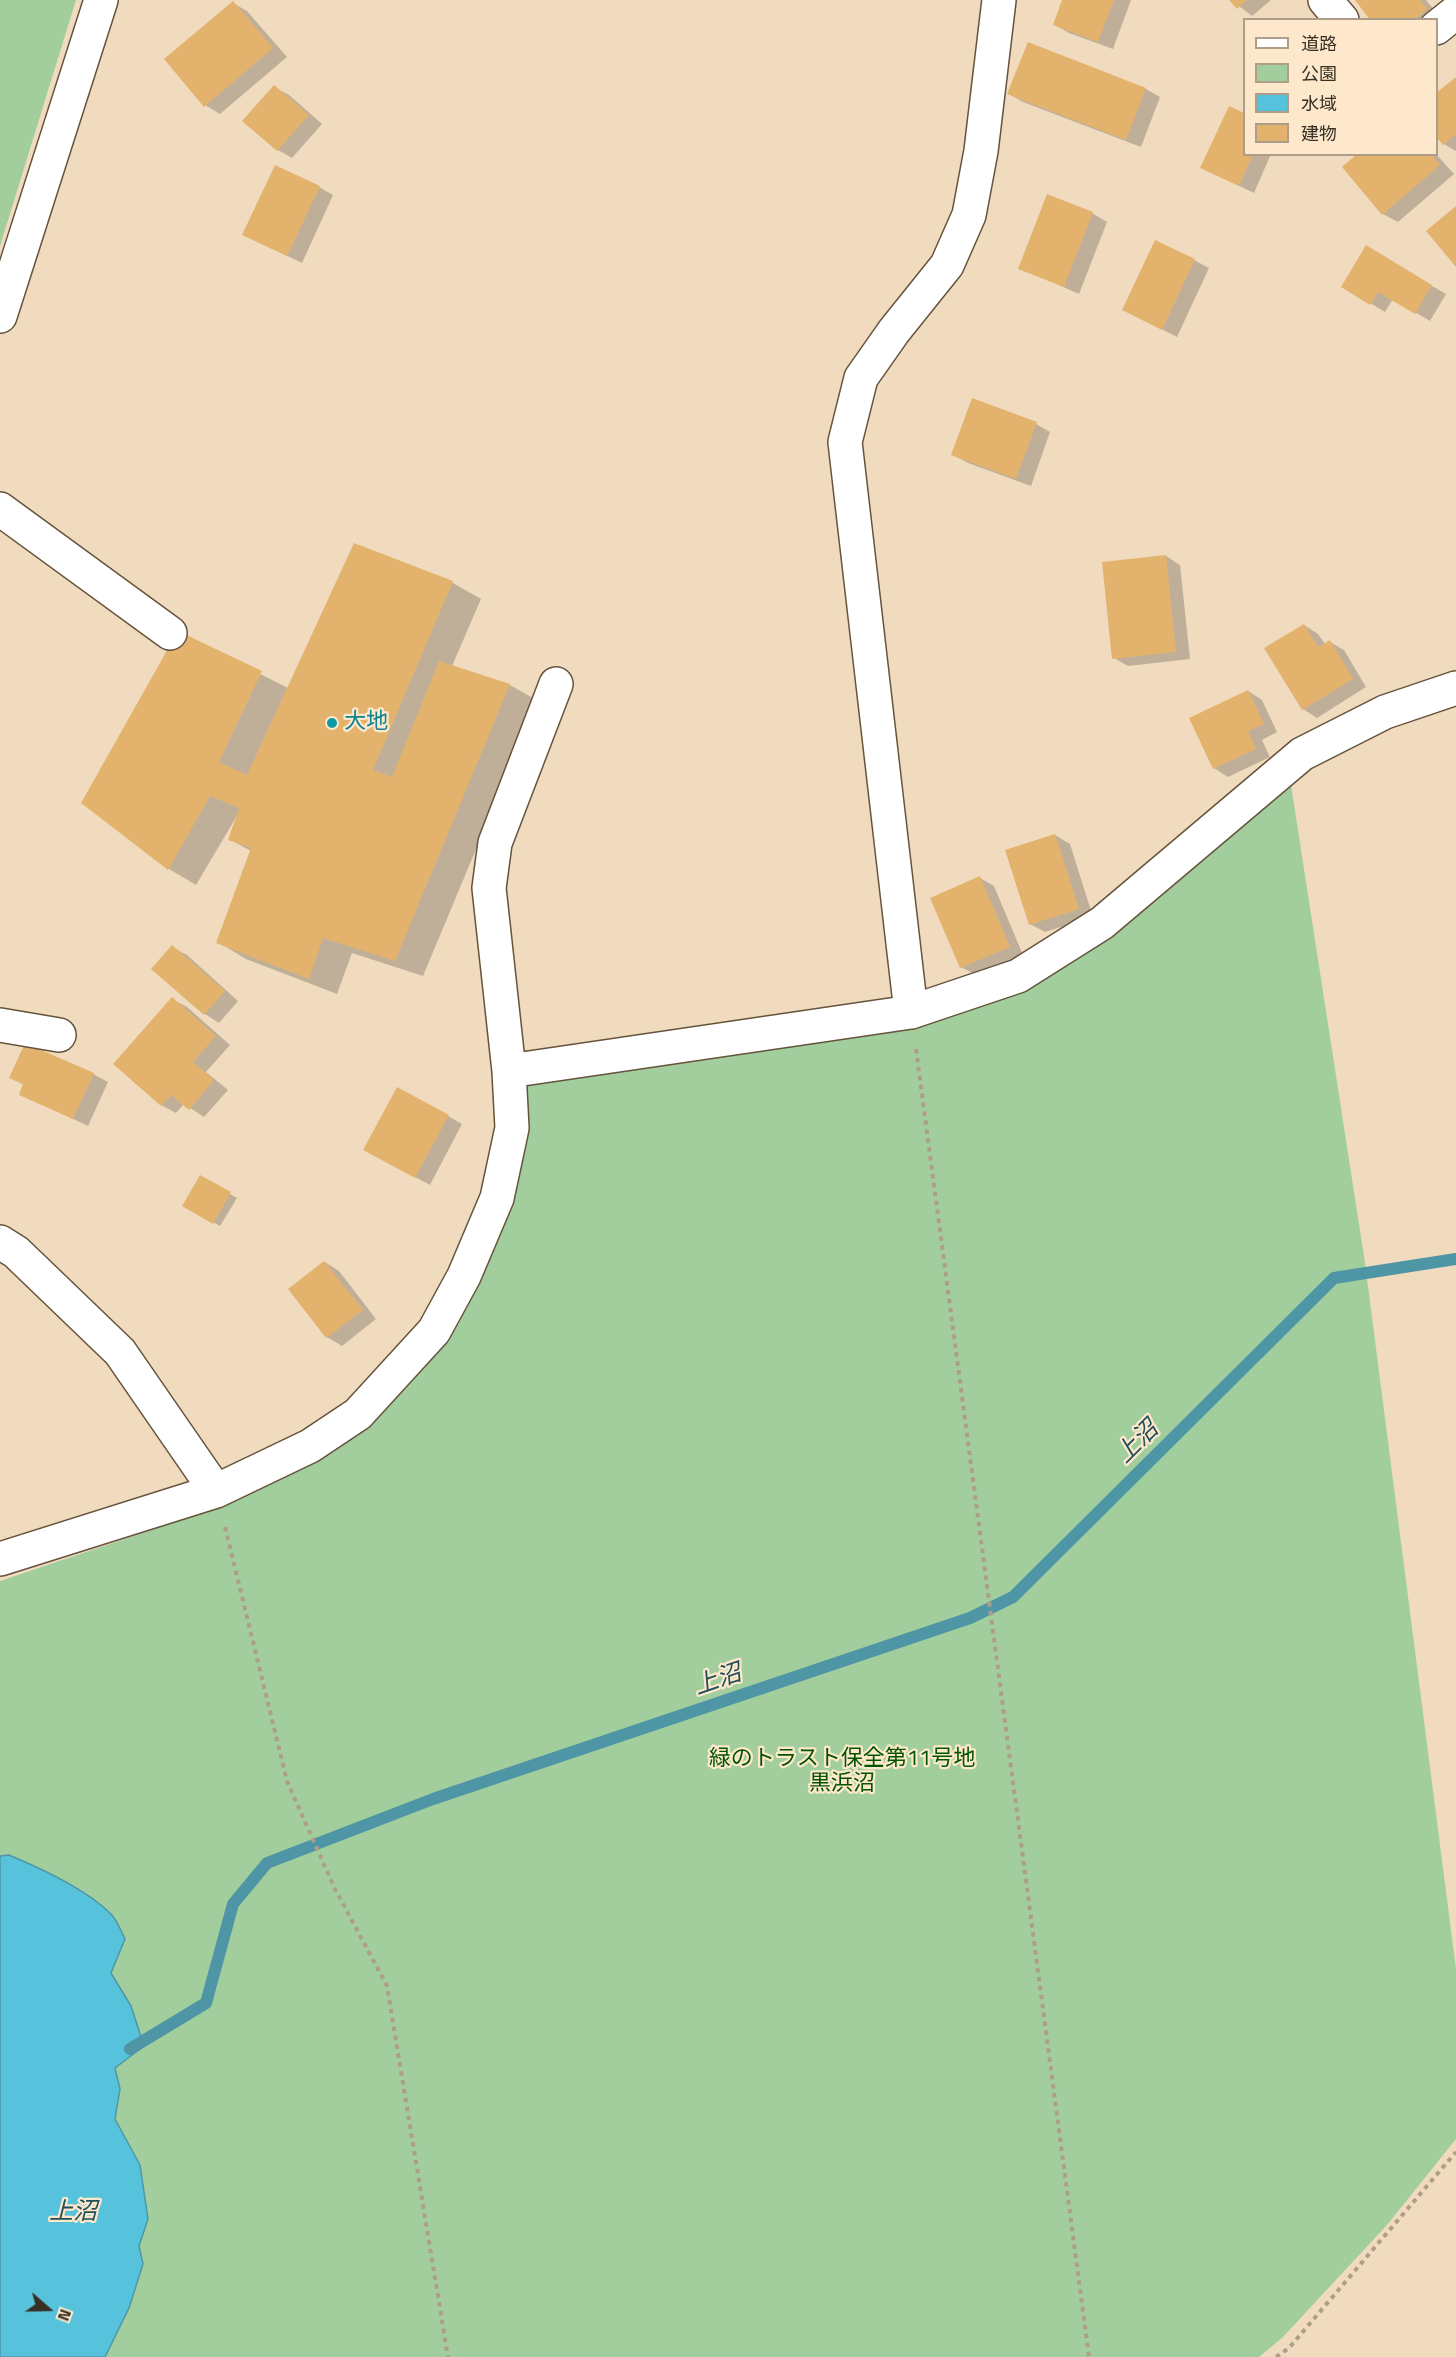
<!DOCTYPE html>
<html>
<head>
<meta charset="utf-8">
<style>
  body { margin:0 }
  #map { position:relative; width:1456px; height:2357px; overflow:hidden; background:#f0dbbf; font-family:"Titillium Web","Noto Sans JP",sans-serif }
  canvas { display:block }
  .legend { position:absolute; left:1243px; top:18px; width:195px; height:138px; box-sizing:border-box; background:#fde8cc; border:2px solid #ae9e89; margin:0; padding:8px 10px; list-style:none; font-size:18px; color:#383025 }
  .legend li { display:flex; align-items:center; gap:12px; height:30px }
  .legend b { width:30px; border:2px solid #ae9e89 }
  .north { position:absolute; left:18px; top:2279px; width:60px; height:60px; -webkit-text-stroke:4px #fde8cc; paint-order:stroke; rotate:110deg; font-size:16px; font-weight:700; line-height:24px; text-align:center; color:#383025 }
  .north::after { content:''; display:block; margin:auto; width:21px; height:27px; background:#383025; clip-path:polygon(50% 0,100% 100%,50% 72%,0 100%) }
</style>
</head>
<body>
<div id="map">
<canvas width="1456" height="2357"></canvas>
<ul class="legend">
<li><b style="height:8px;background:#fff"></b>道路</li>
<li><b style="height:16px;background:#a2ce9d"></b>公園</li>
<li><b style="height:16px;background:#57c2dc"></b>水域</li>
<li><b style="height:16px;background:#e3b36d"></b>建物</li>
</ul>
<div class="north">N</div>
</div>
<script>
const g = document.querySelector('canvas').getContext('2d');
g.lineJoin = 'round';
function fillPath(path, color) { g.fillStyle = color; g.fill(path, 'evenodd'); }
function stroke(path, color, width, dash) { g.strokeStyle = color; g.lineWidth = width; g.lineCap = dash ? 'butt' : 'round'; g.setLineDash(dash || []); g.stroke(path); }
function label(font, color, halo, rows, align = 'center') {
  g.font = font + ' "Titillium Web","Noto Sans JP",sans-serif'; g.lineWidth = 4.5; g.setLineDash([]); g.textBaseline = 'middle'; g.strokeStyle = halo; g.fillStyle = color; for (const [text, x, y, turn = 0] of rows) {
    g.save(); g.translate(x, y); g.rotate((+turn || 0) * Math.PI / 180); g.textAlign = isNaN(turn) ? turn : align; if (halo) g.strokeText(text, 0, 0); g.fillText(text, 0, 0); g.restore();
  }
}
fillPath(new Path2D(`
  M0,0H76L0,246Z
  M1291,785L1365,1263L1456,1969V2139L1387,2225L1282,2338L1259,2357H0V1581L208,1511L287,1475L350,1434L409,1381L518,1145L528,1085L925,1022Z`), '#a2ce9d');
const water = new Path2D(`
  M9,1855C42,1869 86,1889 111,1914C117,1920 121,1931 125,1939L111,1973L131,2006L144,2046L115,2068L120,2089L115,2119L140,2165L148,2219L139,2246L143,2264L129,2308L105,2357H0V1856Z`);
fillPath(water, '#57c2dc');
stroke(water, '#4e96a5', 1.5);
fillPath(new Path2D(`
  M1064,0H1131L1113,49L1069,33L1055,25Z
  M1231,0H1271L1252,16Z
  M1357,0H1426L1441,18L1372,20Z
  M233,3L247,11L287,57L220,114L205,105Z
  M1028,44L1146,89L1160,97L1141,147L1023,102L1009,94Z
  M1456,79V151L1444,144Z
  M274,87L289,95L322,124L292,158L278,150Z
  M1230,108L1244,114V154H1271L1254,193L1202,168Z
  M1359,154H1436L1454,174L1398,222L1383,214Z
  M319,187L333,195L302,263L258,242Z
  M1092,213L1107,222L1079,294L1020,268Z
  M1366,248L1446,294L1430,321L1393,299L1385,312L1343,287Z
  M1194,260L1209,268L1177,337L1124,310Z
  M1036,424L1050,432L1031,486L968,463L953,455Z
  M354,545L453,583L481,599L452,666L510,685L538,701L423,976L352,953L337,994L246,959L218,942L251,851L229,839L238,814L196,885L169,869L83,802L179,633L288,688Z
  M1166,556L1180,565L1190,659L1128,666L1114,658Z
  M1304,625L1318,634L1325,644L1330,642L1344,650L1366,687L1317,718L1303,709Z
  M1248,691L1262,700L1277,732L1262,740L1270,757L1228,777L1214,768Z
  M1055,835L1070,844L1093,917L1045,932L1030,924Z
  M980,878L994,886L1023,955L976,975L961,967Z
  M172,947L187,955L238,1001L219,1023L205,1014L153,969Z
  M172,999L187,1007L230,1045L206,1072L228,1090L204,1117L184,1104L176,1113L161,1105Z
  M93,1074L108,1082L88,1126L21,1094L24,1085L11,1078Z
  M448,1116L462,1124L430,1185L380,1158Z
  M201,1177L237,1198L220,1226L184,1205Z
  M325,1262L339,1271L376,1319L342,1346L327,1337L290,1289Z`), '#0003');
stroke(new Path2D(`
  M130,2049L206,2003L233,1904L267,1863L433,1799L970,1618L1013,1597L1334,1278L1456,1259`), '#4e96a5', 12);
fillPath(new Path2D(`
  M1062,0H1114L1098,42L1053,25Z
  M1229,0H1247L1237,9Z
  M1355,0H1420L1427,9L1414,20H1370Z
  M233,1L273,48L204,107L164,59Z
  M1028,42L1146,88L1126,140L1007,94Z
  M1456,77V134L1443,145L1436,137V93Z
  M274,85L309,115L277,151L242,121Z
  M1229,106L1244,113V154H1253L1239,186L1200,168Z
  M1357,154H1431L1440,165L1382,215L1342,167Z
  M275,165L320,186L287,256L242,235Z
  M1047,194L1093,212L1064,287L1018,269Z
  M1456,206V267L1426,231Z
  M1155,240L1195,259L1162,330L1122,310Z
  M1366,245L1432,285L1415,314L1378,292L1370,305L1341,287Z
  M972,398L1037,422L1016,479L951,455Z
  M354,543L453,581L373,770L392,777L439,661L510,684L395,961L323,938L309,979L216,943L251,848L228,840L239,808L210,796L168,870L81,803L178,631L262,671L219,762L247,775Z
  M1166,555L1176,652L1112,659L1102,562Z
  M1304,624L1318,647L1330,640L1353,679L1302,710L1264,648Z
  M1248,690L1264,724L1248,731L1256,749L1213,769L1189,718Z
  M1055,834L1079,909L1029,925L1005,850Z
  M980,876L1010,947L960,968L930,898Z
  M172,945L225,991L204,1015L151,969Z
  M172,997L216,1036L193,1062L214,1080L189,1110L171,1095L161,1106L113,1064Z
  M25,1043L94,1073L73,1119L19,1095L23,1084L9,1078Z
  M397,1087L449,1115L415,1178L363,1150Z
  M200,1175L231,1192L213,1224L182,1206Z
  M324,1261L363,1310L326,1338L288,1289Z`), '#e3b36d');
const minor = new Path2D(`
  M1325,0L1342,20
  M1436,28L1456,12
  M0,316L101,0
  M0,509L170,633
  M911,1012L845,442L861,378L894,331L947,265L969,215L981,151L999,0
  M0,1025L59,1035
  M509,1071L911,1012L1018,976L1102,923L1302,754L1385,712L1456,688
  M0,1242L16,1252L120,1352L216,1491
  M0,1559L216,1491L310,1446L358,1414L434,1331L464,1276L497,1198L512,1128L509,1071L489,888L495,843L556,684`);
stroke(minor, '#65533b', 36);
stroke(new Path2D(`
  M916,1049L1089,2357
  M225,1527L287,1781L334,1887L387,1986L448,2357
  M1276,2357L1289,2348L1456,2152`), '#ae9d88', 4, [4.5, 4.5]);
stroke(minor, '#fff', 33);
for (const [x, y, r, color] of [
  [332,723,6,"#0f9aa8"]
]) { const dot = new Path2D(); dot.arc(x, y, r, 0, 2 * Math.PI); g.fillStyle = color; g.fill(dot); stroke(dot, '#fde8cc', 2); }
label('22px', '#0d838f', '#fde8cc', [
  ["大地",344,723]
], 'left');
label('22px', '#015500', '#fde8cc', [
  ["緑のトラスト保全第11号地",842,1760],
  ["黒浜沼",842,1785]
]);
label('italic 24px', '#204e5a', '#fde8cc', [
  ["上沼",1138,1443,-45],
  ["上沼",718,1681,-19],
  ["上沼",73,2213]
]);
</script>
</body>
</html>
